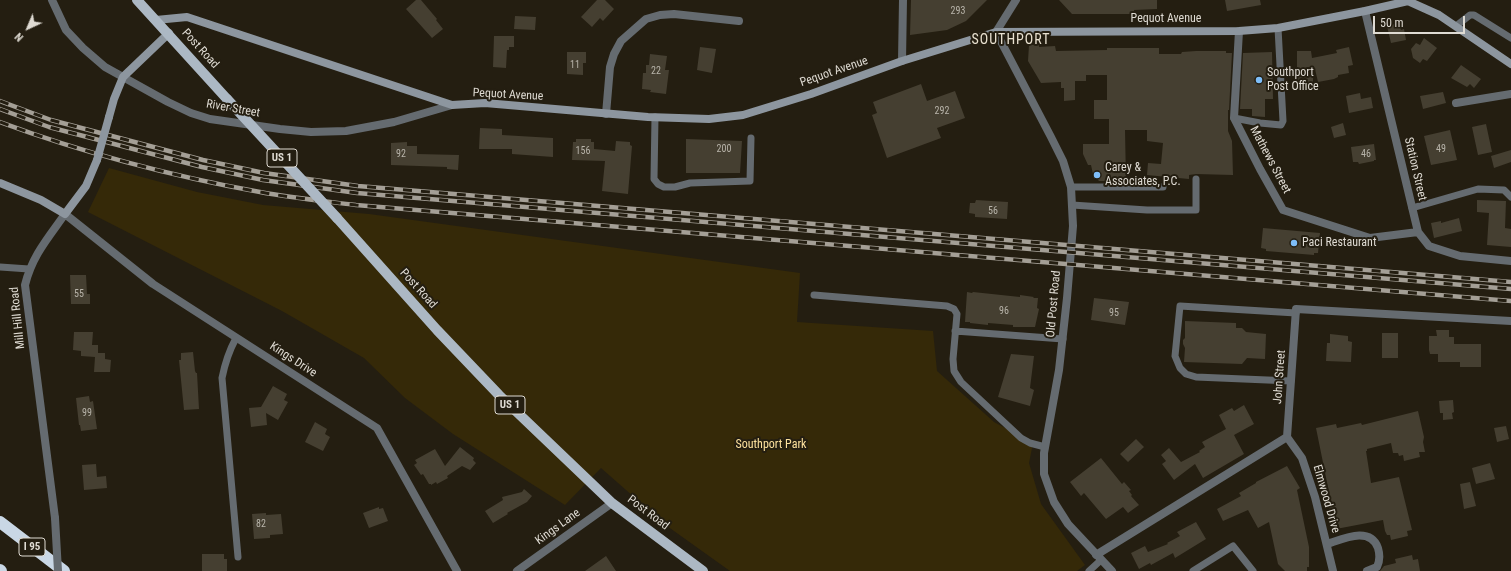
<!DOCTYPE html>
<html>
<head>
<meta charset="utf-8">
<style>
  body { margin:0 }
  #map { position:relative; width:1511px; height:571px; overflow:hidden; background:#241e11; font-family:"Roboto Condensed",sans-serif }
  canvas { display:block }
  .north { position:absolute; left:8px; top:8px; width:40px; height:40px; -webkit-text-stroke:3px #241e11; paint-order:stroke; rotate:224deg; font-size:11px; font-weight:700; line-height:16px; text-align:center; color:#dfdbd3 }
  .north::after { content:''; display:block; margin:auto; width:14px; height:18px; background:#dfdbd3; clip-path:polygon(50% 0,100% 100%,50% 72%,0 100%) }
  .scale { position:absolute; left:1373px; top:16px; width:92px; height:18px; box-sizing:border-box; border:2px solid #dfdbd3; border-top:0; padding-left:5px; font-size:12px; line-height:14px; white-space:nowrap; color:#dfdbd3; -webkit-text-stroke:3px #241e11; paint-order:stroke }
</style>
</head>
<body>
<div id="map">
<canvas width="1511" height="571"></canvas>
<div class="north">N</div>
<div class="scale">50 m</div>
</div>
<script>
const g = document.querySelector('canvas').getContext('2d');
g.lineJoin = 'round';
function fillPath(path, color) { g.fillStyle = color; g.fill(path, 'evenodd'); }
function stroke(path, color, width, dash) { g.strokeStyle = color; g.lineWidth = width; g.lineCap = dash ? 'butt' : 'round'; g.setLineDash(dash || []); g.stroke(path); }
function label(font, color, halo, rows, align = 'center') {
  g.font = font + ' "Roboto Condensed",sans-serif'; g.lineWidth = 4; g.setLineDash([]); g.textBaseline = 'middle'; g.strokeStyle = halo; g.fillStyle = color; for (const [text, x, y, turn = 0] of rows) {
    g.save(); g.translate(x, y); g.rotate((+turn || 0) * Math.PI / 180); g.textAlign = isNaN(turn) ? turn : align; if (halo) g.strokeText(text, 0, 0); g.fillText(text, 0, 0); g.restore();
  }
}
fillPath(new Path2D(`
  M109,168L197,192L263,205L369,214L800,273L797,322L933,331L937,371L994,422L1033,443L1029,463L1041,504L1085,565L1077,571H730L667,526L601,468L565,505L453,434L405,398L364,358L282,311L88,212Z`), '#352908');
fillPath(new Path2D(`
  M416,0H421L437,19L436,20L443,29L432,38L406,9Z
  M597,0H605L614,9L603,21L600,18L592,27L581,17Z
  M911,0H987L966,21L947,30L910,35Z
  M1059,0H1157V9L1134,10V14H1072Z
  M1225,0H1260L1261,5L1227,11Z
  M515,16L536,17L535,30L514,29Z
  M1399,23L1401,30L1404,29L1406,40L1391,43L1387,26Z
  M494,36H514V47H509V50H507L506,68L493,67Z
  M1424,38L1437,48L1427,61L1423,59L1420,63L1413,58L1411,49L1416,43L1420,45Z
  M1029,45H1039V47L1055,46L1056,51L1107,50V48H1159V54H1181L1182,52L1196,51H1226V53H1232L1229,110H1228V131L1232,141L1233,175L1196,174L1189,175V179L1147,175L1148,163L1161,164L1163,143L1147,141V130H1125L1126,181H1099L1093,174L1091,165H1088L1083,154V144H1109V119H1094V100H1107V75H1086V81H1075V100L1064,101V88H1061V82L1041,83L1028,61Z
  M700,47L716,49L712,73L697,70Z
  M1349,47L1353,65L1348,66L1349,73L1338,75V77L1334,79L1318,82L1315,69H1313V83H1297V51H1311L1312,58L1337,53L1336,50Z
  M567,52H586V63H583V75L567,74Z
  M1272,52L1273,99H1265V117L1252,116V109H1240L1243,53Z
  M650,54L667,56L665,70H669L666,94L650,92L651,90L642,89L643,73H646V65H649Z
  M1461,65L1481,79L1474,88L1470,84L1467,87L1451,78Z
  M921,84L927,101L955,91L965,118L937,128L941,138L887,158L872,115L877,113L873,102Z
  M1443,92L1446,103L1423,109L1420,96Z
  M1360,93L1361,99L1371,97L1373,108L1349,113L1346,96Z
  M1343,123L1346,135L1334,138L1331,127Z
  M1486,124L1492,152L1478,155L1472,127Z
  M480,128L502,129V135L553,138V157L512,154V149H479Z
  M1450,130L1457,160L1431,165L1424,136Z
  M576,139H591V142H594V149L615,151L616,141L630,142V145L632,146L628,194L602,191L605,161L572,160L573,142H576Z
  M686,139L742,141L740,173H686Z
  M407,142V146H417V154L459,155L458,170L447,169V167L391,165V143Z
  M1374,144L1376,160H1374V161L1359,164L1358,162H1353L1351,147Z
  M1511,150V162L1494,168L1491,156Z
  M976,200L1008,202L1007,219L975,217V214L969,213L970,203H975Z
  M1477,200L1506,201L1505,228L1511,229V247L1487,245L1489,213L1477,212Z
  M1459,218L1462,231L1434,238L1431,223L1441,221V223Z
  M1263,228L1320,233L1318,253H1314V255L1266,251V249L1261,248Z
  M70,275H86L87,294H90V304H71Z
  M967,292L972,293L973,292L1020,297V295L1034,297L1033,298H1038L1037,308L1039,309L1035,327H1013V325L988,323V325L970,323V322H965Z
  M1094,298L1129,302L1125,325L1091,320Z
  M1185,321L1236,323V328H1242L1246,332L1266,334L1265,359L1247,358L1242,364L1184,362L1185,348L1183,344V340L1185,338Z
  M1436,330H1449V337H1454V344H1481V367H1460V362H1438V354H1430L1429,350V336H1437Z
  M74,332H93L92,345H98V353H105V359L111,360L110,372H94L95,357L81,356V351L73,350Z
  M1382,333H1398V358H1382Z
  M1330,334L1348,336V341L1352,342L1351,362L1326,361L1327,343H1330Z
  M193,352L195,371L196,373H197L199,409L184,410L179,360H181V353Z
  M1011,354L1034,356L1030,388L1034,390L1030,406L998,397Z
  M273,386L287,394L284,400L288,402L278,420L266,413L267,425L251,427L249,408L261,407Z
  M89,396L90,402L93,401L97,429L81,431L80,425H79L76,398Z
  M1453,400L1454,412L1452,413L1453,419L1443,420V413H1440L1439,401Z
  M1244,405L1254,424L1234,435L1244,454L1203,478L1195,464L1174,480L1162,464L1166,461L1161,455L1169,448L1181,462L1200,452L1199,451L1205,447L1202,442L1226,429L1219,415L1232,408L1234,411Z
  M1418,411L1424,437L1423,442L1425,452H1419L1420,457L1404,461L1403,455L1399,456L1398,453H1393L1391,443L1367,449V451H1366L1371,483L1399,477L1412,530L1407,531L1408,536L1391,540L1390,535H1387L1385,531L1383,520L1336,529L1333,515L1331,516L1328,503L1331,502L1316,428L1336,424L1337,428L1361,423L1362,425Z
  M315,422L327,429L325,434L330,437L323,451L305,442Z
  M1506,426L1509,439L1497,442L1494,428Z
  M1136,439L1144,447L1128,462L1120,454Z
  M460,447L474,458L473,460L476,463L470,470L462,466L447,476L448,478L437,484L436,482L431,485V484H429L423,474L421,475L414,465L417,463L415,460L435,449L445,466Z
  M1101,458L1122,484L1124,482L1131,490L1129,491L1132,495L1131,496L1139,505L1128,513L1123,507L1106,519L1084,493L1081,496L1070,482Z
  M1490,463L1495,479L1476,484L1472,468Z
  M96,464L97,477L106,476L107,488L84,490L82,465Z
  M1287,466L1300,488L1297,490L1309,547V567H1307V571H1285L1278,564L1269,522L1258,528L1248,510L1223,521L1217,509L1241,496L1239,493L1256,483V482Z
  M1470,482L1476,506L1464,509L1460,484Z
  M524,489L532,496L527,502L507,513L508,514L493,523L485,511L503,500L502,497L522,492Z
  M379,507V509L383,508L388,521L369,528L363,513Z
  M266,513V515L281,514L283,534L270,535V538L254,539L252,514Z
  M1196,522L1206,539L1175,558L1173,553L1151,565L1150,563L1139,569L1131,553L1145,546L1148,552L1168,544L1167,543L1180,536L1177,532Z
  M202,554H224V559H227V571H202Z
  M1412,555L1413,560L1418,559L1420,571H1380L1384,566L1396,563L1395,559Z
  M606,556L616,571H585Z`), '#453f31');
stroke(new Path2D(`
  M1456,26L1470,15H1474L1511,38
  M655,117L654,179L658,184L664,187H675L690,183L750,181L751,138
  M1234,118L1260,123L1281,125L1283,121L1278,28
  M1071,187H1163
  M1072,205L1147,210H1196V179
  M1412,208L1478,189L1504,190L1511,197
  M0,267L29,269
  M814,295L947,306L954,309L957,314L953,359L954,371L961,382L1021,438L1030,443L1045,447
  M955,331L1063,339
  M236,338C229,351 225,363 222,378L238,557
  M1291,381L1196,377L1186,374L1180,368L1175,356L1180,306L1296,313
  M1089,571L1101,560
  M1193,571L1233,546L1253,571`), '#656b70', 7);
stroke(new Path2D(`
  M52,0L66,30L83,48L105,67L168,102L191,113L210,119L280,129L311,132L346,131L394,122L452,105
  M1016,0L996,32L1051,137L1063,161L1071,187L1073,226L1067,298L1059,370L1044,453V474L1054,502L1068,524L1112,571
  M1365,11L1418,232L1429,246L1460,256L1511,261
  M1239,31L1234,118L1260,169L1283,210L1370,238L1418,232
  M902,61L903,0
  M1456,103L1511,94
  M606,114L610,67L614,54L621,41L646,19L660,15L674,14L739,21
  M1287,437L1302,458L1315,497L1333,571
  M55,518L25,285C32,256 48,238 65,214L153,284L377,428L457,571
  M1327,544C1343,539 1370,526 1378,548C1380,555 1380,561 1377,567L1367,571
  M1096,555L1287,437L1296,309L1511,321
  M517,571L612,503`), '#656b70', 8);
stroke(new Path2D(`
  M156,20L187,17L452,105L485,103L648,117L709,119L743,115L811,94L902,61L996,32L1239,31L1278,28L1365,11L1408,1L1439,15L1511,64
  M109,117L114,99L123,77L169,33
  M0,183L41,200L65,214L86,186L97,160`), '#8d969f', 8);
stroke(new Path2D(`
  M137,0L227,99
  M337,218L437,330L499,395L612,503L703,571`), '#acb8c4', 10);
stroke(new Path2D(`
  M0,522L64,571
  M0,570L1,571`), '#c9d7e5', 12);
const rail = new Path2D(`
  M0,101L51,120L203,160L264,173L358,186L1511,282
  M0,109L49,127L202,167L263,180L357,193L1511,289
  M0,122C84,153 172,176 260,192C292,198 324,201 356,205L1511,301`);
stroke(rail, '#a49f96', 4.5);
stroke(rail, '#241e11', 3, [9]);
stroke(new Path2D(`
  M55,518L58,571`), '#656b70', 8);
stroke(new Path2D(`
  M97,160L109,117`), '#8d969f', 8);
stroke(new Path2D(`
  M227,99L337,218`), '#acb8c4', 10);
for (const [x, y, r, color] of [
  [1259,80,4,"#7ebef9"],
  [1097,175,4,"#7ebef9"],
  [1294,243,4,"#7ebef9"]
]) { const dot = new Path2D(); dot.arc(x, y, r, 0, 2 * Math.PI); g.fillStyle = color; g.fill(dot); stroke(dot, '#241e11', 1.5); }
label('10px', '#b8b4aa', null, [
  ["293",958,11],
  ["11",575,65],
  ["22",656,71],
  ["292",942,111],
  ["200",724,149],
  ["49",1441,149],
  ["156",583,151],
  ["92",401,154],
  ["46",1366,154],
  ["56",993,211],
  ["55",79,294],
  ["96",1004,311],
  ["95",1114,313],
  ["99",87,413],
  ["82",261,524]
]);
for (const [x, y, w] of [
  [282,158,30],
  [510,405,30],
  [32,547,26]
]) { const box = new Path2D(); box.roundRect(x - w / 2, y - 9, w, 18, 3); g.fillStyle = '#241e11'; g.fill(box); stroke(box, '#dfdbd3', 1); }
label('bold 11px', '#dfdbd3', null, [
  ["US 1",282,158],
  ["US 1",510,405],
  ["I 95",32,547]
]);
label('12px', '#dfdbd3', '#241e11', [
  ["Pequot Avenue",1166,19],
  ["Post Road",200,49,48],
  ["Pequot Avenue",834,72,-19],
  ["Pequot Avenue",508,95,3],
  ["River Street",233,109,10],
  ["Mathews Street",1270,160,62],
  ["Station Street",1415,169,77],
  ["Post Road",418,289,48],
  ["Old Post Road",1054,304,-85],
  ["Mill Hill Road",18,318,-96],
  ["Kings Drive",293,360,33],
  ["John Street",1280,377,-86],
  ["Elmwood Drive",1326,499,74],
  ["Post Road",648,513,37],
  ["Kings Lane",558,527,-36]
]);
label('12px', '#dfdbd3', '#241e11', [
  ["Southport",1267,73],
  ["Post Office",1267,87],
  ["Carey &",1105,168],
  ["Associates, P.C.",1105,182],
  ["Paci Restaurant",1302,243]
], 'left');
label('12px', '#fce09d', '#241e11', [
  ["Southport Park",771,445]
]);
g.letterSpacing = '1px';
label('14px', '#e9e1d0', '#241e11', [
  ["SOUTHPORT",1011,40]
]);
g.letterSpacing = '0px';
</script>
</body>
</html>
